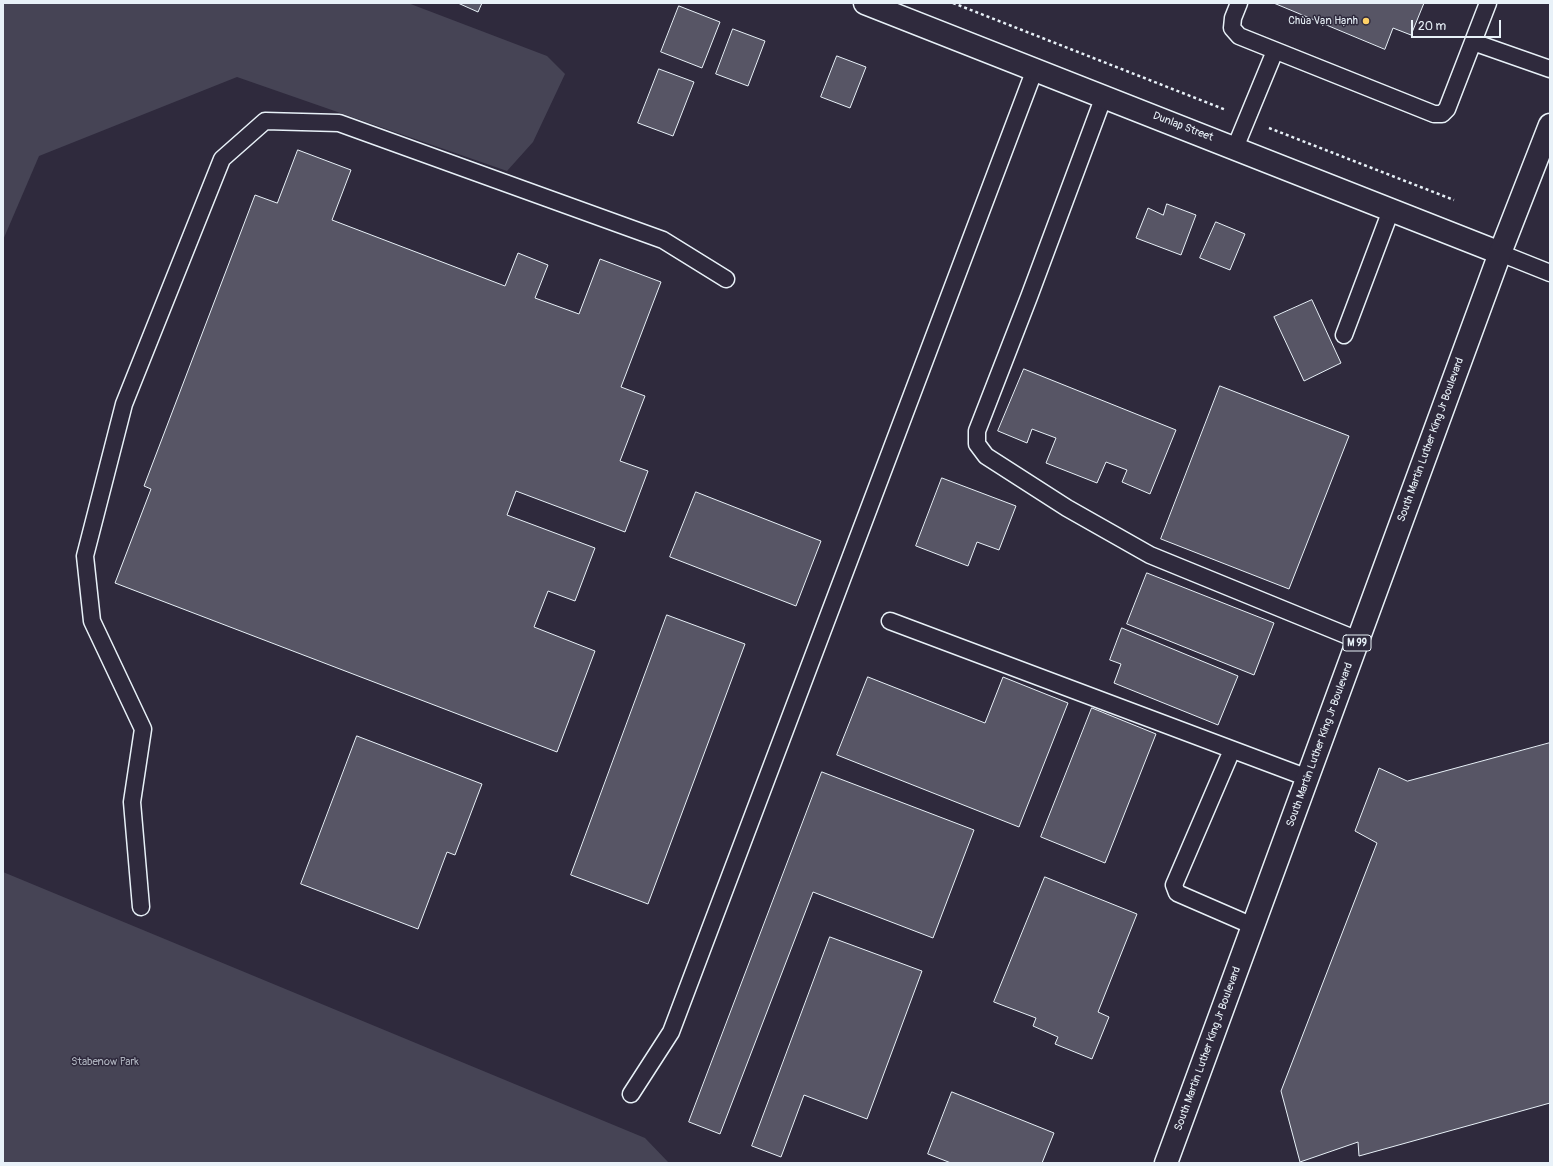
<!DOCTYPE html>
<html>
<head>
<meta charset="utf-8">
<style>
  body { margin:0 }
  #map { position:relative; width:1553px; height:1166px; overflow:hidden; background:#2f2a3d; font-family:Pangolin,sans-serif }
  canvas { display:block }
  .frame { position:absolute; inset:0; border:4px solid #e8f1f8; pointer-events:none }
  .scale { position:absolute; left:1411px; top:20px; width:90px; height:18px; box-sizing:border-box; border:2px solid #e8f1f8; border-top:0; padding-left:5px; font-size:12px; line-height:14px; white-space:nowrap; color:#e8f1f8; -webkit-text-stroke:3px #2f2a3d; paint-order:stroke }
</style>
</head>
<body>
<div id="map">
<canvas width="1553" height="1166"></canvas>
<div class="frame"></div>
<div class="scale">20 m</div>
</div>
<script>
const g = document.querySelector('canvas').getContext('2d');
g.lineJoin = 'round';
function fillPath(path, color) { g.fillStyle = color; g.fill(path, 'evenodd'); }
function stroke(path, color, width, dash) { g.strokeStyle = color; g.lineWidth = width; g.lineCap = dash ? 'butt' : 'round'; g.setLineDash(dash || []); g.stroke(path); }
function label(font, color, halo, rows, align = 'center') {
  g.font = font + ' Pangolin,sans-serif'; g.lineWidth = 3; g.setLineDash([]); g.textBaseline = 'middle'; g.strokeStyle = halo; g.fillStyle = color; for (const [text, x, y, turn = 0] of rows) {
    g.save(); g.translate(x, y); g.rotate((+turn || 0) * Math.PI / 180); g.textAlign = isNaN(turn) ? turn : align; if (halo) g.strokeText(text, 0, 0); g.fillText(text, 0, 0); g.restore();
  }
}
fillPath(new Path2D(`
  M3,3H408L547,56L565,74L533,142L507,171L237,77L39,156L3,240Z
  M3,872L645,1138L669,1163H3Z`), '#464455');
const building = new Path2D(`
  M461,3H482L478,12L460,4Z
  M1274,3H1424L1411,35L1393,28L1385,49Z
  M679,6L720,22L702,68L661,52Z
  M733,29L765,41L748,86L716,74Z
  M837,56L866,67L850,108L821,97Z
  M659,69L694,82L673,136L638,123Z
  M298,150L351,170L332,220L505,286L518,253L548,265L535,298L579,314L600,259L661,282L621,387L645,396L620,461L648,471L625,532L516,491L507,515L595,548L575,601L548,591L534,627L595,651L557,752L115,583L151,489L144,486L255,195L277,203Z
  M1167,204L1196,215L1181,255L1136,238L1148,208L1163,215Z
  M1216,222L1245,234L1230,270L1200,258Z
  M1312,300L1341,363L1304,381L1274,317Z
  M1024,369L1176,430L1150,494L1122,482L1127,470L1106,462L1097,483L1046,463L1056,438L1032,429L1027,443L998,431Z
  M1220,386L1349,436L1289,589L1161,539Z
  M942,478L1016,506L999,550L977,542L968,566L916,546Z
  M696,492L821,541L796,606L670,557Z
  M1147,573L1274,623L1254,675L1127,624Z
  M667,615L745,644L648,904L571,875Z
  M1122,628L1238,676L1218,725L1114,683L1121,664L1110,660Z
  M868,677L985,723L1003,677L1068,703L1019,827L837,755Z
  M1092,708L1156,734L1105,863L1041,837Z
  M357,736L482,784L455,855L447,852L418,929L301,884Z
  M1550,743V1103L1359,1156L1358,1142L1300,1162L1281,1091L1377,843L1355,831L1379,768L1407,781Z
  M822,772L974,830L933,938L813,892L720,1134L689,1122Z
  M1045,877L1137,914L1098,1012L1109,1017L1092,1059L1055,1044L1058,1037L1033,1026L1036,1018L994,1002Z
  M830,937L922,971L867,1119L804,1095L781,1157L752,1146Z
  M952,1092L1054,1133L1042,1163H951L928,1154Z`);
fillPath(building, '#575565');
stroke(building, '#e8f1f8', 1);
const lane = new Path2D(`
  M1239,3L1233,18L1232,28L1239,36L1434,114H1442L1447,109L1488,3
  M1473,42L1550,69
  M1104,96L1029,297L977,431V444L986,456L1067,508L1150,555L1358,640
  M1235,148L1275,51
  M1500,253L1550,273
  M1344,335L1391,210
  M890,621L1308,778
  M1232,750L1174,885L1177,893L1253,926
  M141,907L132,802L143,729L92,621L85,556L124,404L222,159L265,121L339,123L663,240L726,279
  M631,1094L671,1032L1035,69`);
const street = new Path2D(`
  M865,3L1500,253`);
const primary = new Path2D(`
  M1166,1163L1500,253L1550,125`);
stroke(lane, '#e8f1f8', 19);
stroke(street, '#e8f1f8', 25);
stroke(primary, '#e8f1f8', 25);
stroke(new Path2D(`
  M953,3L1226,110
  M1269,128L1454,200`), '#e8f1f8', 2.5, [3, 3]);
stroke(lane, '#2f2a3d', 16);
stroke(street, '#2f2a3d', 22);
stroke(primary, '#2f2a3d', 22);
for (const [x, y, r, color] of [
  [1366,21,4,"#ffd166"]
]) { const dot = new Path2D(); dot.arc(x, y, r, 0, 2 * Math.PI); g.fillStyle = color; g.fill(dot); stroke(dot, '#2f2a3d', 1.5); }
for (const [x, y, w] of [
  [1357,643,28]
]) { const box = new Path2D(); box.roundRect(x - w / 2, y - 8, w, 16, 3); g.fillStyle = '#2f2a3d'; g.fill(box); stroke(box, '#e8f1f8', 1); }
label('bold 10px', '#e8f1f8', null, [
  ["M 99",1357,643]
]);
label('11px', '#e8f1f8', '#2f2a3d', [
  ["Chùa Vạn Hạnh",1358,21]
], 'right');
label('11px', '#e8f1f8', '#2f2a3d', [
  ["Dunlap Street",1183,127,21],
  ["South Martin Luther King Jr Boulevard",1431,440,-70],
  ["South Martin Luther King Jr Boulevard",1320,745,-70],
  ["South Martin Luther King Jr Boulevard",1208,1049,-70]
]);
label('11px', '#afb4bf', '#2f2a3d', [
  ["Stabenow Park",105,1062]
]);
</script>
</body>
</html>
